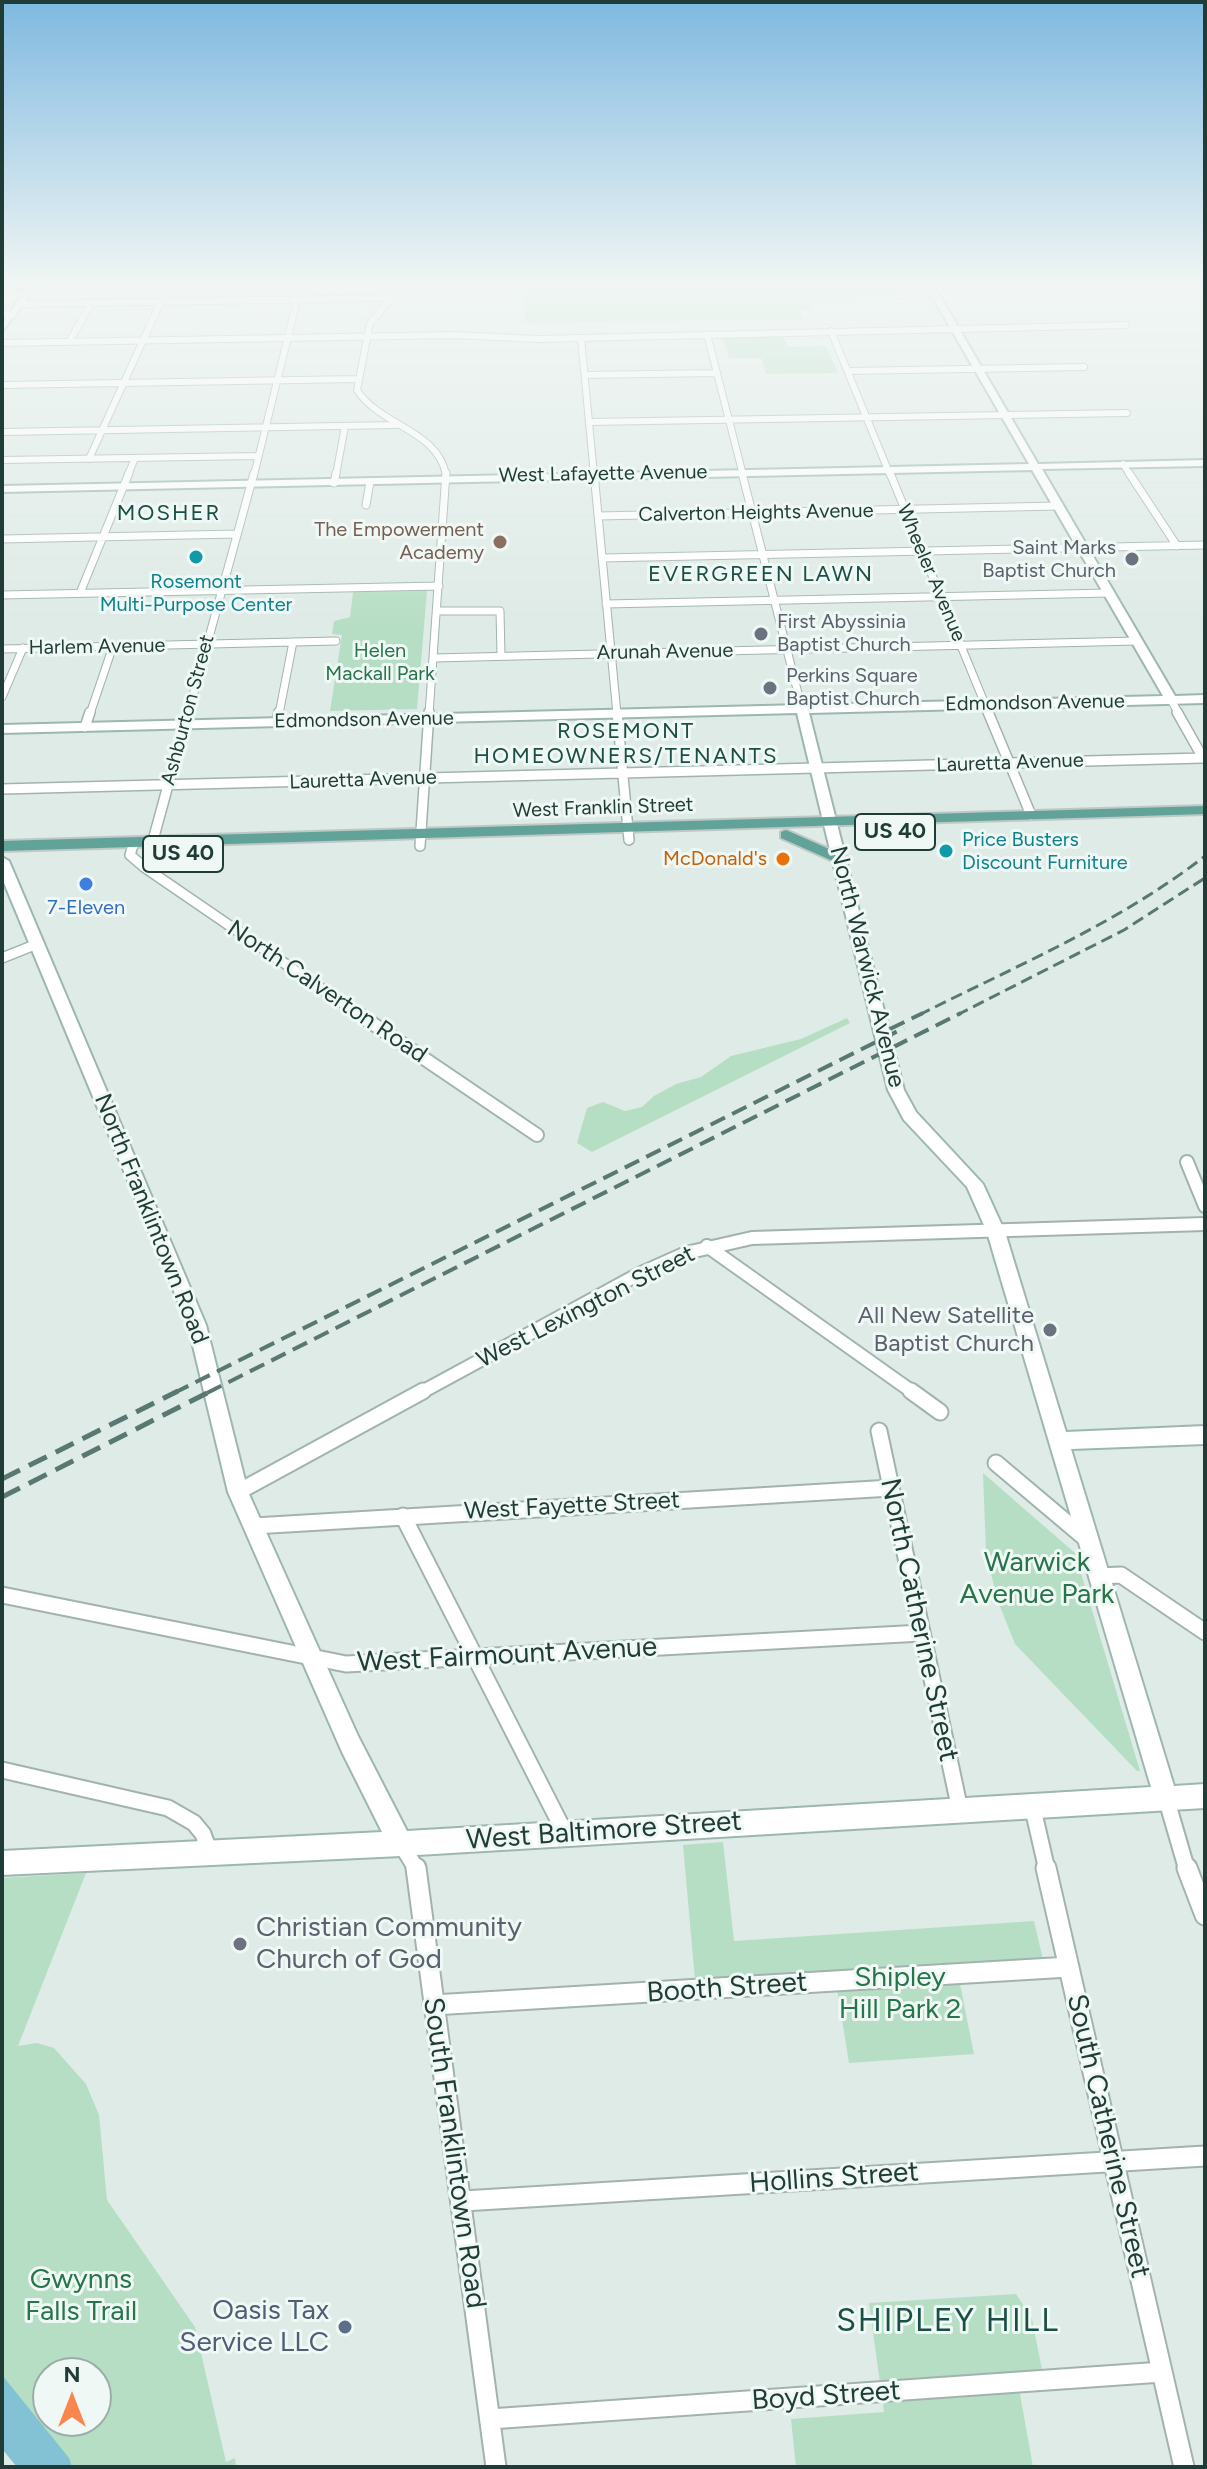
<!DOCTYPE html>
<html>
<head>
<meta charset="utf-8">
<style>
  body { margin:0 }
  #map { position:relative; width:1207px; height:2469px; overflow:hidden; background:#dfebe7; font-family:Figtree,sans-serif }
  canvas { display:block }
  .frame { position:absolute; inset:0; border:4px solid #1f3c36; pointer-events:none }
  .north { position:absolute; left:32px; top:2357px; width:80px; height:80px; box-sizing:border-box; background:#eff8f4; border:2px solid #9cada8; border-radius:50%; rotate:0deg; font-size:22px; font-weight:700; line-height:32px; text-align:center; color:#1f3c36 }
  .north::after { content:''; display:block; margin:auto; width:28px; height:36px; background:#fa864e; clip-path:polygon(50% 0,100% 100%,50% 72%,0 100%) }
</style>
</head>
<body>
<div id="map">
<canvas width="1207" height="2469"></canvas>
<div class="frame"></div>
<div class="north">N</div>
</div>
<script>
const g = document.querySelector('canvas').getContext('2d');
g.lineJoin = 'round';
function fillPath(path, color) { g.fillStyle = color; g.fill(path, 'evenodd'); }
function stroke(path, color, width, dash) { g.strokeStyle = color; g.lineWidth = width; g.lineCap = dash ? 'butt' : 'round'; g.setLineDash(dash || []); g.stroke(path); }
function label(font, color, halo, rows, align = 'center') {
  g.font = font + ' Figtree,sans-serif'; g.lineWidth = 6; g.setLineDash([]); g.textBaseline = 'middle'; g.strokeStyle = halo; g.fillStyle = color; for (const [text, x, y, turn = 0] of rows) {
    g.save(); g.translate(x, y); g.rotate((+turn || 0) * Math.PI / 180); g.textAlign = isNaN(turn) ? turn : align; if (halo) g.strokeText(text, 0, 0); g.fillText(text, 0, 0); g.restore();
  }
}
fillPath(new Path2D(`
  M525,284H890L898,296L810,304L812,310H800L803,319L526,323L522,289Z
  M783,336L788,347L826,346L838,373L766,374L761,358H729L723,338Z
  M427,591L417,709L330,711L342,635L332,634L334,621L350,617L353,592Z
  M847,1018L850,1023L592,1152L577,1143L587,1108L603,1102L625,1111L642,1107L654,1096L676,1084L701,1077L731,1056L801,1039Z
  M983,1473L1075,1553L1140,1771H1137L1015,1644L997,1599L986,1551Z
  M723,1842L734,1941L1034,1921L1045,1968L958,1974L974,2054L849,2063L836,1982L696,1991L683,1845Z
  M86,1873L18,2046L37,2043L54,2048L86,2084L99,2115L107,2200L195,2327L226,2462L235,2458L236,2467H42L2,2415V1878ZM48,2373H96V2421H48Z
  M1016,2294L1032,2319L1044,2380L1018,2383L1033,2467H796L791,2419L884,2412L869,2303Z`), '#b6dec4');
fillPath(new Path2D(`
  M2,2375L69,2458L72,2467H17L2,2449Z`), '#83c1d4');
const streetFar5 = new Path2D(`
  M897,295L935,294
  M392,298L370,323L357,390C380,426 438,430 446,475
  M21,304L392,298
  M2,315L14,314
  M831,331L890,475
  M707,334L743,475
  M581,338L594,475
  M69,342L91,303
  M2,343L454,335L538,339L1126,325
  M848,371L1084,367
  M585,375L717,373
  M2,385L357,379
  M589,422L1127,413
  M2,432L396,425
  M89,459L166,290
  M2,460L258,456
  M1123,464L1130,475
  M128,475L135,458
  M254,475L300,288
  M336,475L345,426`);
const streetFar4 = new Path2D(`
  M594,473L617,714
  M742,473L802,709
  M890,473L989,714
  M1129,473L1177,546
  M334,483L336,473
  M366,505L370,482
  M598,516L1058,506
  M2,539L236,534
  M602,558L1205,545
  M80,593L129,473
  M2,595L439,586
  M606,604L1109,593
  M437,611H500L501,656
  M2,649L336,641
  M434,658L1137,641
  M2,697L23,648
  M1171,700L1179,714
  M90,714L113,646
  M188,714L254,473
  M279,714L293,642
  M429,714L446,473`);
const streetFar3 = new Path2D(`
  M617,712L629,840
  M988,712L1031,815
  M277,722L279,712
  M85,727L90,712
  M2,789L1203,758L1177,712
  M134,842L130,855L144,867L360,1015
  M420,846L429,712
  M149,855L188,712
  M2,958L37,944`);
const streetFar2 = new Path2D(`
  M357,1013L537,1135
  M1187,1162L1205,1206
  M707,1246L914,1393
  M420,1393L639,1274L686,1253L752,1238L1205,1224`);
const streetFar1 = new Path2D(`
  M911,1391L940,1412
  M879,1431L960,1810
  M996,1463L1085,1538
  M238,1492L423,1391
  M403,1516L565,1833
  M254,1526L891,1488
  M1099,1576L1121,1575L1205,1632
  M2,1595L346,1664L922,1633
  M2,1770L168,1808L194,1823L203,1834L210,1853
  M1166,1798L1187,1870
  M1032,1805L1047,1870
  M401,1844L417,1870`);
const street = new Path2D(`
  M416,1868L496,2467
  M1046,1868L1184,2467
  M1187,1868L1205,1915
  M433,2005L1069,1967
  M463,2201L1205,2156
  M490,2419L1162,2372`);
const secondary = new Path2D(`
  M925,284H933L1038,464L1205,460V466L1042,469L1175,696L1205,695V703L809,713L904,1090L916,1112L983,1184L1005,1232L1066,1432L1205,1426V1444L1071,1449L1174,1786L1205,1784V1808L401,1856L2,1875V1851L382,1832L342,1752L228,1492L188,1325L2,878V857L9,861L206,1325L248,1492L358,1736L407,1831L1151,1787L987,1232L967,1187L904,1120L888,1090L797,713L2,733V725L1163,696L1032,470L2,492V486L1029,464Z
  M25,290L32,292L2,332V324Z`);
const primary = new Path2D(`
  M1205,806V814L2,851V841Z
  M786,830L845,856L848,859L845,862H835L781,838V832Z`);
stroke(streetFar5, '#a2b3ae', 8);
stroke(streetFar4, '#a2b3ae', 9);
stroke(streetFar3, '#a2b3ae', 12);
stroke(streetFar2, '#a2b3ae', 16);
stroke(streetFar1, '#a2b3ae', 19);
stroke(street, '#a2b3ae', 23);
stroke(secondary, '#9db7b0', 4);
stroke(primary, '#c0c8c7', 4);
stroke(streetFar5, '#fff', 6);
stroke(streetFar4, '#fff', 7);
stroke(streetFar3, '#fff', 9);
stroke(streetFar2, '#fff', 12);
stroke(streetFar1, '#fff', 15);
stroke(street, '#fff', 19);
fillPath(secondary, '#fff');
fillPath(primary, '#61a398');
stroke(new Path2D(`
  M2,291L69,284`), '#597872', 2, [8, 4]);
stroke(new Path2D(`
  M919,1015C1016,966 1119,923 1205,856
  M957,1015L1124,930L1205,878`), '#597872', 3, [12, 6]);
stroke(new Path2D(`
  M890,1029L923,1013
  M174,1393L904,1028
  M207,1393L961,1013`), '#597872', 4, [16, 8]);
stroke(new Path2D(`
  M2,1479L178,1391
  M2,1497L211,1391`), '#597872', 5, [20, 10]);
const secondaryBridge = new Path2D(`
  M28,292L33,284`);
stroke(secondaryBridge, '#9db7b0', 11, []);
stroke(secondaryBridge, '#fff', 9);
const sky = g.createLinearGradient(0, 0, 0, 630);
sky.addColorStop(0, '#7fb9e0');
sky.addColorStop(0.45, '#f1f6f4');
sky.addColorStop(1, '#f1f6f400');
g.fillStyle = sky;
g.fillRect(0, 0, 1207, 630);
for (const [x, y, r, color] of [
  [500,542,8,"#8d6e63"],
  [196,557,8,"#0f9aa8"],
  [1132,559,8,"#6b7280"],
  [761,634,8,"#6b7280"],
  [770,688,8,"#6b7280"],
  [946,851,8,"#0f9aa8"],
  [783,859,8,"#e8710a"],
  [86,884,8,"#3f7fe0"],
  [1050,1330,8,"#6b7280"],
  [240,1944,8,"#6b7280"],
  [345,2327,8,"#5c6f8a"]
]) { const dot = new Path2D(); dot.arc(x, y, r, 0, 2 * Math.PI); g.fillStyle = color; g.fill(dot); stroke(dot, '#eff8f4', 3); }
label('20px', '#1f3c36', '#eff8f4', [
  ["West Lafayette Avenue",603,474,-1],
  ["Calverton Heights Avenue",756,513,-1],
  ["Wheeler Avenue",931,573,67],
  ["Harlem Avenue",97,647,-1],
  ["Arunah Avenue",665,652,-1],
  ["Edmondson Avenue",1035,703,-1],
  ["Ashburton Street",188,710,-75],
  ["Edmondson Avenue",364,720,-1],
  ["Lauretta Avenue",1010,763,-2],
  ["Lauretta Avenue",363,780,-2],
  ["West Franklin Street",603,808,-2]
]);
label('20px', '#785e54', '#eff8f4', [
  ["The Empowerment",484,530],
  ["Academy",484,553]
], 'right');
label('20px', '#5b616d', '#eff8f4', [
  ["Saint Marks",1116,548,"right"],
  ["Baptist Church",1116,571,"right"],
  ["First Abyssinia",777,622],
  ["Baptist Church",777,645],
  ["Perkins Square",786,676],
  ["Baptist Church",786,699]
], 'left');
label('20px', '#0d838f', '#eff8f4', [
  ["Rosemont",196,582],
  ["Multi-Purpose Center",196,605],
  ["Price Busters",962,840,"left"],
  ["Discount Furniture",962,863,"left"]
]);
label('20px', '#27754b', '#eff8f4', [
  ["Helen",380,651],
  ["Mackall Park",380,674]
]);
label('20px', '#c56008', '#eff8f4', [
  ["McDonald's",767,859]
], 'right');
label('20px', '#366cbe', '#eff8f4', [
  ["7-Eleven",86,908]
]);
g.letterSpacing = '2px';
label('22px', '#1a4f46', '#eff8f4', [
  ["MOSHER",169,514],
  ["EVERGREEN LAWN",761,575],
  ["ROSEMONT",626,732],
  ["HOMEOWNERS/TENANTS",626,757]
]);
g.letterSpacing = '0px';
for (const [x, y, w] of [
  [895,832,80],
  [183,854,80]
]) { const box = new Path2D(); box.roundRect(x - w / 2, y - 18, w, 36, 6); g.fillStyle = '#eff8f4'; g.fill(box); stroke(box, '#1f3c36', 2); }
label('bold 22px', '#1f3c36', null, [
  ["US 40",895,832],
  ["US 40",183,854]
]);
label('24px', '#1f3c36', '#eff8f4', [
  ["North Warwick Avenue",867,967,76],
  ["North Calverton Road",327,992,34],
  ["North Franklintown Road",151,1219,68],
  ["West Lexington Street",586,1307,-27],
  ["West Fayette Street",572,1506,-3]
]);
label('24px', '#5b616d', '#eff8f4', [
  ["All New Satellite",1034,1316],
  ["Baptist Church",1034,1344]
], 'right');
label('28px', '#27754b', '#eff8f4', [
  ["Warwick",1037,1563],
  ["Avenue Park",1037,1595],
  ["Shipley",900,1978],
  ["Hill Park 2",900,2010],
  ["Gwynns",81,2280],
  ["Falls Trail",81,2312]
]);
label('28px', '#1f3c36', '#eff8f4', [
  ["North Catherine Street",919,1620,78],
  ["West Fairmount Avenue",507,1655,-3],
  ["West Baltimore Street",604,1831,-4],
  ["Booth Street",727,1988,-4],
  ["South Catherine Street",1108,2136,77],
  ["South Franklintown Road",454,2153,82],
  ["Hollins Street",834,2178,-4],
  ["Boyd Street",826,2396,-4]
]);
label('28px', '#5b616d', '#eff8f4', [
  ["Christian Community",256,1928],
  ["Church of God",256,1960]
], 'left');
label('28px', '#4e5e75', '#eff8f4', [
  ["Oasis Tax",329,2311],
  ["Service LLC",329,2343]
], 'right');
g.letterSpacing = '2px';
label('32px', '#1a4f46', '#eff8f4', [
  ["SHIPLEY HILL",948,2322]
]);
g.letterSpacing = '0px';
</script>
</body>
</html>
